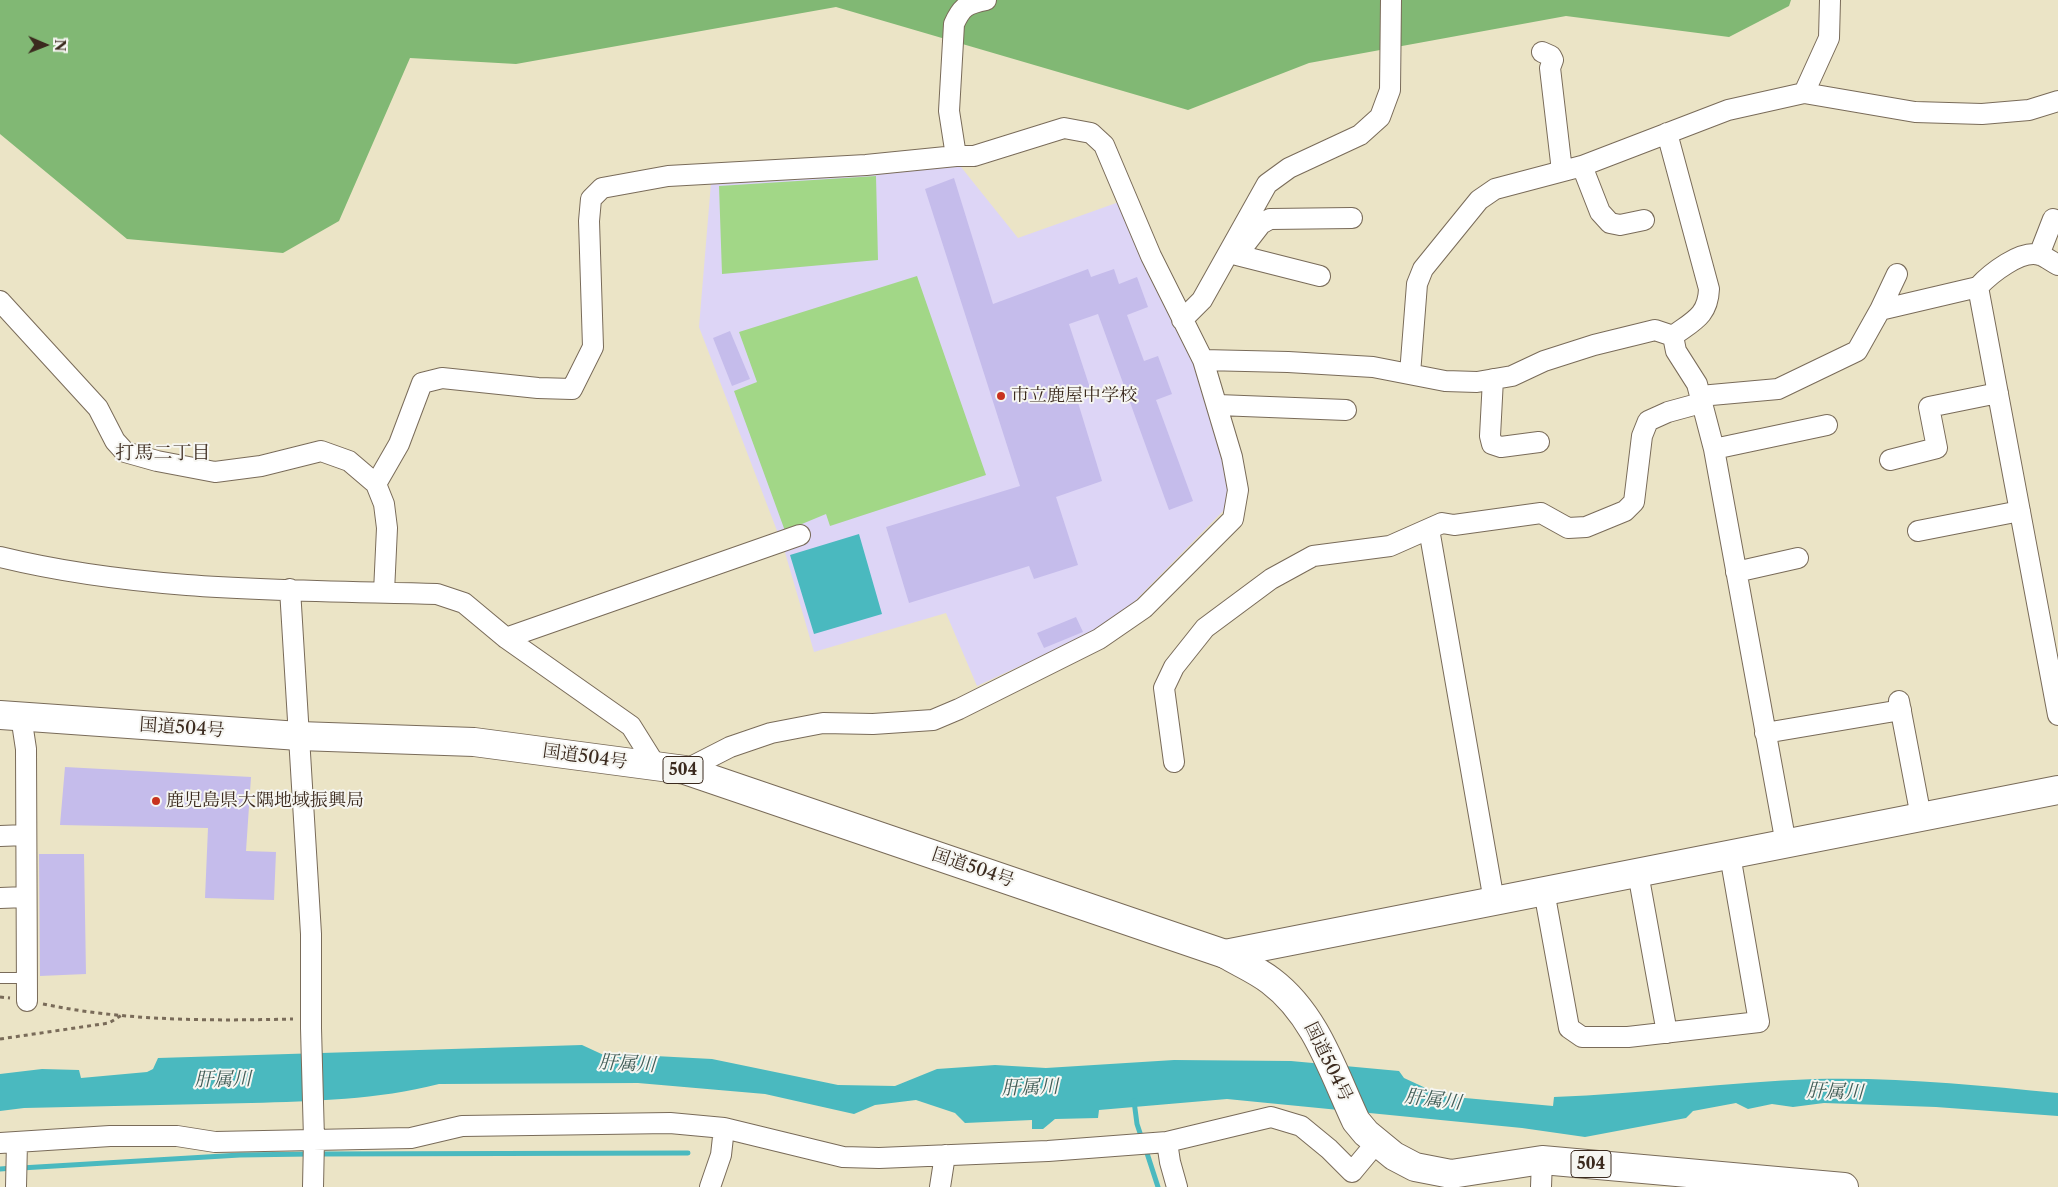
<!DOCTYPE html>
<html>
<head>
<meta charset="utf-8">
<style>
  body { margin:0 }
  #map { position:relative; width:2058px; height:1187px; overflow:hidden; background:#ebe4c6; font-family:"Libre Caslon Text",serif }
  canvas { display:block }
  .north { position:absolute; left:20px; top:20px; width:50px; height:50px; -webkit-text-stroke:4px #f6f6f2; paint-order:stroke; rotate:91deg; font-size:14px; font-weight:700; line-height:20px; text-align:center; color:#3b2a1e }
  .north::after { content:''; display:block; margin:auto; width:18px; height:22px; background:#3b2a1e; clip-path:polygon(50% 0,100% 100%,50% 72%,0 100%) }
</style>
</head>
<body>
<div id="map">
<canvas width="2058" height="1187"></canvas>
<div class="north">N</div>
</div>
<script>
const g = document.querySelector('canvas').getContext('2d');
g.lineJoin = 'round';
function fillPath(path, color) { g.fillStyle = color; g.fill(path, 'evenodd'); }
function stroke(path, color, width, dash) { g.strokeStyle = color; g.lineWidth = width; g.lineCap = dash ? 'butt' : 'round'; g.setLineDash(dash || []); g.stroke(path); }
function label(font, color, halo, rows, align = 'center') {
  g.font = font + ' "Libre Caslon Text","Noto Serif JP",serif'; g.lineWidth = 4; g.setLineDash([]); g.textBaseline = 'middle'; g.strokeStyle = halo; g.fillStyle = color; for (const [text, x, y, turn = 0] of rows) {
    g.save(); g.translate(x, y); g.rotate((+turn || 0) * Math.PI / 180); g.textAlign = isNaN(turn) ? turn : align; if (halo) g.strokeText(text, 0, 0); g.fillText(text, 0, 0); g.restore();
  }
}
fillPath(new Path2D(`
  M957,162L1018,238L1119,202L1197,366L1229,470L1228,506L1134,602L1100,629L977,686L946,613L814,652L784,549L699,327L711,183Z`), '#ddd5f6');
fillPath(new Path2D(`
  M876,176L878,260L722,274L719,186Z
  M917,276L986,475L830,526L826,514L785,531L734,391L757,382L739,332Z`), '#a2d787');
fillPath(new Path2D(`
  M0,0H1791L1789,6L1729,37L1566,16L1309,63L1188,110L836,7L516,64L410,58L339,221L283,253L127,239L0,134Z`), '#81b874');
fillPath(new Path2D(`
  M859,534L882,614L814,634L790,555Z
  M582,1045L608,1057L617,1054L712,1059L838,1085L895,1086L937,1069L995,1065L1046,1068L1174,1060L1291,1061L1399,1071L1404,1078L1443,1096L1553,1106L1554,1097C1641,1094 1728,1082 1815,1079C1897,1077 1977,1085 2058,1093V1116L1936,1107L1824,1103L1793,1107L1772,1104L1748,1109L1736,1103L1693,1111L1686,1118L1585,1137L1522,1128L1227,1099L1099,1110L1098,1118L1055,1119L1043,1129H1032V1120L965,1123L955,1113L916,1100L875,1105L854,1114L765,1094L638,1083L439,1084C377,1100 314,1101 251,1103C175,1105 99,1106 24,1108L0,1111V1074L42,1069L79,1070L81,1078L147,1072L153,1069L158,1058Z`), '#4ab9bf');
stroke(new Path2D(`
  M1134,1101L1137,1124L1142,1139
  M1145,1147L1158,1187
  M318,1154L688,1153
  M21,1168L240,1155L310,1154
  M0,1169L13,1168`), '#4ab9bf', 5);
fillPath(new Path2D(`
  M954,178L993,304L1088,269L1091,277L1114,269L1119,284L1137,277L1148,307L1127,315L1144,361L1158,356L1172,394L1156,400L1193,501L1169,510L1098,314L1069,324L1091,391L1076,396L1102,481L1056,497L1078,565L1034,579L1029,566L909,603L886,527L1020,486L925,189Z
  M730,331L750,379L732,386L713,338Z
  M1076,617L1083,632L1044,648L1037,633Z
  M65,767L251,777L246,851L276,852L274,900L205,898L208,828L60,825Z
  M39,854H84L86,974L40,976Z`), '#c5bceb');
const lane = new Path2D(`
  M0,978H27`);
const street = new Path2D(`
  M1542,52L1551,56L1553,60L1550,68L1562,171
  M1804,93L1829,38L1830,0
  M1667,133L1709,289C1708,316 1693,321 1673,336
  M956,156L949,111L954,24C962,6 967,4 986,0
  M1582,166L1600,212L1610,223L1620,225L1644,220
  M1244,246L1261,224L1270,219L1352,218
  M1237,255L1320,276
  M2039,255L2053,219
  M1978,287C1990,274 2021,249 2040,255C2046,257 2052,262 2058,265
  M0,301L98,408L115,441L125,452L157,461L215,472L261,466L321,451L349,461L376,484L384,504L387,528L384,592
  M1880,310L1897,274
  M1182,320L1202,300L1267,184L1289,168L1360,135L1380,117L1390,90L1391,0
  M1673,336L1676,351L1697,384L1714,449L1786,844
  M1203,360L1288,362L1373,367L1445,381L1477,382L1512,376L1544,361L1594,345L1655,330L1673,336
  M1410,374L1417,284L1423,269L1479,200L1495,189L1582,166L1728,110L1804,93L1915,112L1982,114L2029,110L2058,101
  M1493,379L1490,436L1492,444L1501,447L1539,442
  M1700,396L1778,389L1857,351L1880,310L1978,287L2058,715
  M1218,405L1346,410
  M1714,449L1827,425
  M1890,460L1937,448L1929,407L1998,393
  M376,484L399,444L422,383L442,378L538,388L572,389L593,347L589,221L591,199L602,188L668,176L866,165L956,156H974L1064,128L1091,133L1104,145L1151,256L1203,360L1232,457L1238,490L1233,519L1144,608L1099,639L959,709L933,720L873,724L823,723L771,733L730,747L685,770
  M1429,529L1494,901
  M1918,531L2020,511
  M0,557C143,592 292,590 437,594L464,603L506,638L631,726L656,766
  M1736,572L1798,558
  M290,589L311,934V1028L314,1139L313,1187
  M506,638L800,535
  M1899,701L1921,817
  M21,716L26,749L27,1001
  M1765,733L1901,710
  M1174,762L1164,688L1174,667L1205,628L1271,579L1313,556L1390,546L1442,523L1454,525L1541,513L1568,528L1586,527L1625,511L1634,502L1642,436L1648,421L1668,412L1701,403
  M0,836L26,835
  M1638,873L1667,1033
  M1544,891L1569,1028L1582,1037H1628L1759,1022L1730,855
  M0,898L26,897
  M1167,1142L1170,1162L1177,1187
  M0,1143L110,1136H177L215,1142L411,1138L462,1126L670,1123L724,1128L843,1157L879,1158L1048,1151L1167,1142L1271,1117L1301,1126L1329,1149L1352,1172L1377,1142
  M16,1187L17,1142
  M710,1187L721,1155L724,1128
  M940,1187L945,1155
  M1541,1187L1542,1160`);
const secondary = new Path2D(`
  M1225,954L2058,790`);
const highway = new Path2D(`
  M0,715L299,736L474,742L685,770L1225,954C1240,963 1257,970 1271,981C1316,1015 1333,1072 1356,1121L1366,1133L1394,1156L1415,1167L1451,1174L1542,1160L1844,1187`);
stroke(lane, '#796b59', 12);
stroke(street, '#796b59', 22);
stroke(secondary, '#796b59', 30);
stroke(highway, '#796b59', 30);
stroke(new Path2D(`
  M0,997L10,998
  M43,1004C125,1021 210,1021 293,1019
  M0,1039L109,1023L122,1015`), '#796b59', 3, [4, 4]);
stroke(lane, '#fff', 10);
stroke(street, '#fff', 20);
stroke(secondary, '#fff', 28);
stroke(highway, '#fff', 28);
for (const [x, y, r, color] of [
  [1001,396,5,"#c8321e"],
  [156,801,5,"#c8321e"]
]) { const dot = new Path2D(); dot.arc(x, y, r, 0, 2 * Math.PI); g.fillStyle = color; g.fill(dot); stroke(dot, '#f6f6f2', 2); }
for (const [x, y, w] of [
  [683,770,40],
  [1591,1164,40]
]) { const box = new Path2D(); box.roundRect(x - w / 2, y - 13.5, w, 27, 4); g.fillStyle = '#f6f6f2'; g.fill(box); stroke(box, '#3b2a1e', 1); }
label('bold 16px', '#3b2a1e', null, [
  ["504",683,770],
  ["504",1591,1164]
]);
label('18px', '#3b2a1e', '#f6f6f2', [
  ["市立鹿屋中学校",1011,396],
  ["鹿児島県大隅地域振興局",166,801]
], 'left');
label('18px', '#3b2a1e', '#f6f6f2', [
  ["国道504号",182,728,4],
  ["国道504号",585,757,8],
  ["国道504号",973,868,19],
  ["国道504号",1328,1062,64]
]);
label('19px', '#3b2a1e', '#f6f6f2', [
  ["打馬二丁目",163,454]
]);
label('italic 19px', '#405c56', '#f6f6f2', [
  ["肝属川",627,1064,3],
  ["肝属川",223,1080,-1],
  ["肝属川",1030,1088,-2],
  ["肝属川",1835,1092,2],
  ["肝属川",1433,1100,7]
]);
</script>
</body>
</html>
